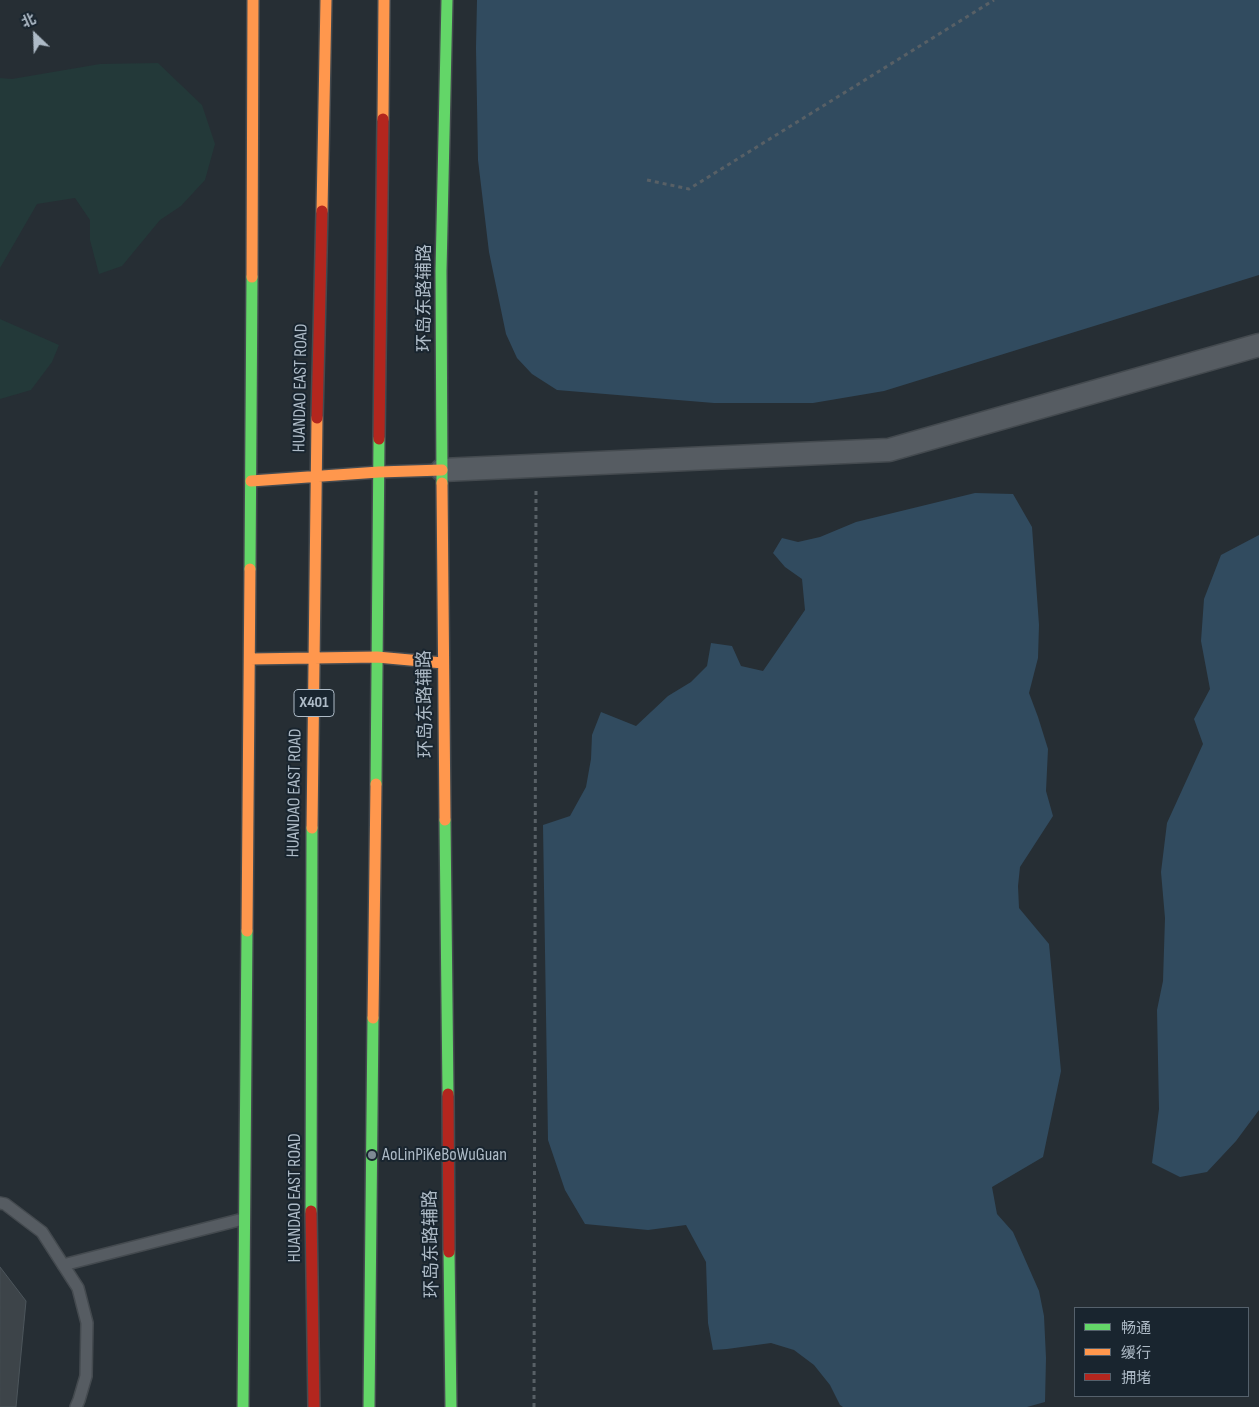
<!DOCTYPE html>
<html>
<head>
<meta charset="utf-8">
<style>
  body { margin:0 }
  #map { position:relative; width:1259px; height:1407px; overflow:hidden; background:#262e34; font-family:"Sofia Sans Condensed","Noto Sans SC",sans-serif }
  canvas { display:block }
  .legend { position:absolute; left:1074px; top:1307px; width:175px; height:90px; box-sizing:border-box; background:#19252f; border:1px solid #55616c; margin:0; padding:6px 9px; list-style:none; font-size:15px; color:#aebbc7 }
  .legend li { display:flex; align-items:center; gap:10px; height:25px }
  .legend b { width:25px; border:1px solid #55616c }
  .north { position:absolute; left:10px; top:10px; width:50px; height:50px; -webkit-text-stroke:4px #19252f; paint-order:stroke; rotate:336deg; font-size:14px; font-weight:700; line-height:20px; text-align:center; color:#aebbc7 }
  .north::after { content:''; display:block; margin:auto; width:18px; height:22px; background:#aebbc7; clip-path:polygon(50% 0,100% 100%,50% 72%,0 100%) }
</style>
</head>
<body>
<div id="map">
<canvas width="1259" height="1407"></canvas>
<ul class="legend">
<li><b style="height:6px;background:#63d668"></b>畅通</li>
<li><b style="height:6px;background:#ff974d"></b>缓行</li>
<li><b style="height:6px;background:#b3261e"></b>拥堵</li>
</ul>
<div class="north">北</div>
</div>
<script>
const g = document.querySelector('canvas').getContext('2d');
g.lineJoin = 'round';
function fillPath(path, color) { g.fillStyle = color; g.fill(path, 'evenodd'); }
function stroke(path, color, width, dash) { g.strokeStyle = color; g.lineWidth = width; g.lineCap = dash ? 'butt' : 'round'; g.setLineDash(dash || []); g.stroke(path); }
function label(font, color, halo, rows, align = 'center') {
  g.font = font + ' "Sofia Sans Condensed","Noto Sans SC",sans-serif'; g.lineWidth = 4; g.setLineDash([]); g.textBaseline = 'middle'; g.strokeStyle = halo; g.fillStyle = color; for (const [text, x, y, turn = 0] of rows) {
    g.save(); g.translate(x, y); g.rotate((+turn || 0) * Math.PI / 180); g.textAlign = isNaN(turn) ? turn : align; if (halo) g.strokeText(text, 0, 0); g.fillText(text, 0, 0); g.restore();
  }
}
fillPath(new Path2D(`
  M158,63L202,105L215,144L205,180L181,206L160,220L122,266L99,274L90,240V220L75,198L37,204L0,268V78L12,79L100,64Z
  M0,319L59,345L52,362L31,390L0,399Z`), '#233939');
fillPath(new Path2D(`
  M477,0H1259V275L884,391L813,403H714L557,390L532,374L517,358L506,334L489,252L478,160L476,48Z
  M975,493L1013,494L1032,527L1039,625L1038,658L1029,693L1038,717L1048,749L1046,791L1053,816L1020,867L1018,886L1019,908L1049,944L1061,1071L1043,1157L992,1187L997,1214L1013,1232L1039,1291L1044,1316L1046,1358L1045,1402L1027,1407H843L840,1405L830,1385L814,1365L794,1350L771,1343L727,1349L713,1350L708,1323L706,1262L686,1225L648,1230L585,1224L565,1190L548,1140L543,825L570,816L586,787L591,759L592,735L601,712L636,726L668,696L691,682L707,666L711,643L732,646L741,666L763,671L805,610L802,579L785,567L773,553L782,538L798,542L820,537L856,522Z
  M1259,535V1110L1236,1141L1207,1172L1180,1177L1152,1163L1159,1109L1157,1010L1163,981L1165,918L1161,872L1167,823L1203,744L1194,719L1210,689L1201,641L1204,599L1221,555Z`), '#314b5f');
const building = new Path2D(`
  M0,1267L26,1301L16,1407H0Z`);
fillPath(building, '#3d4449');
stroke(building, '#4d565c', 1);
const lane = new Path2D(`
  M0,1203L5,1204L42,1232L78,1288L87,1323L86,1376L79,1400L76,1407
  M63,1265L243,1219`);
const street = new Path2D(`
  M442,470L889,450L1259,345`);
const fast = new Path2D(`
  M442,483L441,271L447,0
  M250,569L252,277
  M376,784L379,439
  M445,820L448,1094
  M311,1211L312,828
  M449,1252L451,1407
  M243,1407L247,931
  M369,1407L373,1018`);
const slow = new Path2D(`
  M383,119L384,0
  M322,211L326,0
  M252,277L253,0
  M251,481L379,472L442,470
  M442,483L445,820
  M250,659L377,657L443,663
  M312,828L317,418
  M247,931L250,569
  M373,1018L376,784`);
const jam = new Path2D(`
  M317,418L322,211
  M379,439L383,119
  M448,1094L449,1252
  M311,1211L314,1407`);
stroke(lane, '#444a4f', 14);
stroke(street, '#444a4f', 25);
stroke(fast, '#444a4f', 14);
stroke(slow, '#444a4f', 14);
stroke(jam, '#444a4f', 14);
stroke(new Path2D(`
  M647,180L689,189L994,0
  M534,1407L536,489`), '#586066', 3, [4, 4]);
stroke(lane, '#565c62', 11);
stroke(street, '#565c62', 22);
stroke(fast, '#63d668', 11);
stroke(slow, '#ff974d', 11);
stroke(jam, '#b3261e', 11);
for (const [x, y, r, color] of [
  [372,1155,5,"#7e8a94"]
]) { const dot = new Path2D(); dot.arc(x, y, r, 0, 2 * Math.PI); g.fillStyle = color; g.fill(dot); stroke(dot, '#19252f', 2); }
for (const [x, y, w] of [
  [314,703,40]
]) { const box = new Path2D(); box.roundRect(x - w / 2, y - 13.5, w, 27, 4); g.fillStyle = '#19252f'; g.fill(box); stroke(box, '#aebbc7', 1); }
label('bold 16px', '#aebbc7', null, [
  ["X401",314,703]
]);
label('18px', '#aebbc7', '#19252f', [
  ["环岛东路辅路",425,298,-90],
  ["HUANDAO EAST ROAD",301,388,-89],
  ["环岛东路辅路",426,704,-91],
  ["HUANDAO EAST ROAD",295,793,-89],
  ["HUANDAO EAST ROAD",295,1198,-90],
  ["环岛东路辅路",432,1244,-91]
]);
label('18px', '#aebbc7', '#19252f', [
  ["AoLinPiKeBoWuGuan",382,1155]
], 'left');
</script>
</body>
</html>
